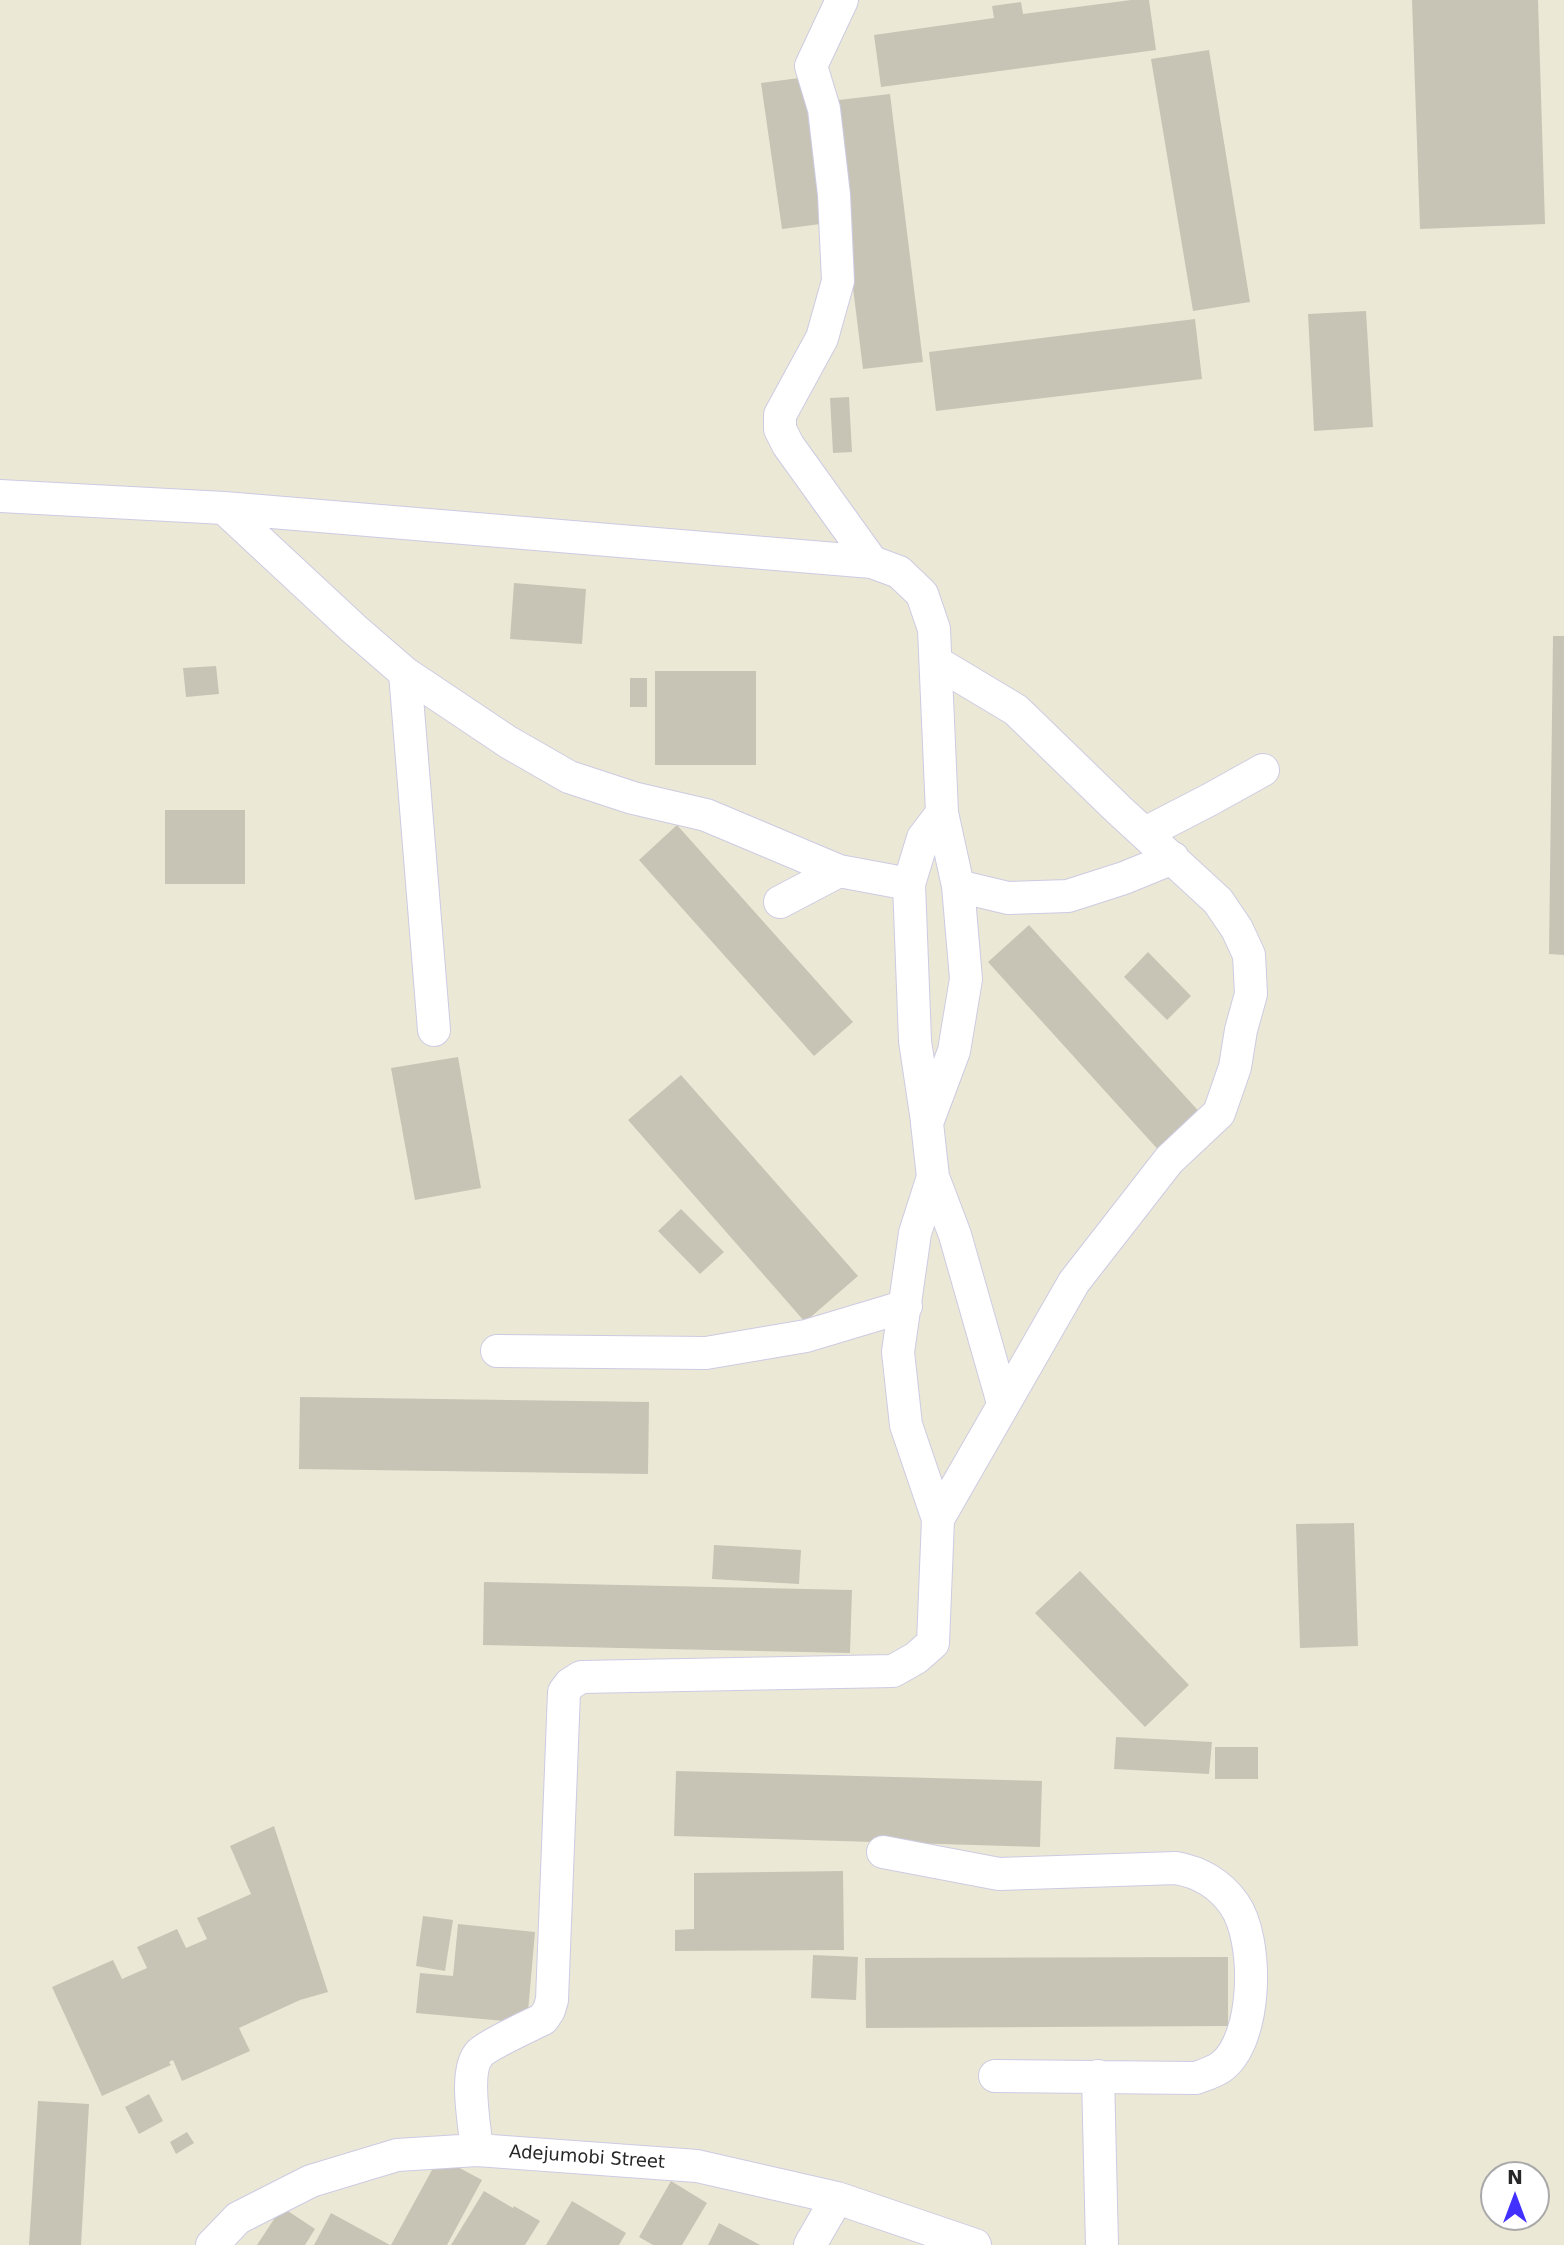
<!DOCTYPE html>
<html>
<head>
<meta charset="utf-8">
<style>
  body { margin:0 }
  #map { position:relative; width:1564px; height:2245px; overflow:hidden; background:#ece8d6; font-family:"DejaVu Sans",sans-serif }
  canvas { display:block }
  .north { position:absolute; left:1480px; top:2161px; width:70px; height:70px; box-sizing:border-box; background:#fff; border:2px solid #a9a9a9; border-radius:50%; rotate:0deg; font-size:19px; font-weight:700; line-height:28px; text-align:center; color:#272727 }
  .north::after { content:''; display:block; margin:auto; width:24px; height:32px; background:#4230ff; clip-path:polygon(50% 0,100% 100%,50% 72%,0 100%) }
</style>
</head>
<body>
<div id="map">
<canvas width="1564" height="2245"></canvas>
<div class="north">N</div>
</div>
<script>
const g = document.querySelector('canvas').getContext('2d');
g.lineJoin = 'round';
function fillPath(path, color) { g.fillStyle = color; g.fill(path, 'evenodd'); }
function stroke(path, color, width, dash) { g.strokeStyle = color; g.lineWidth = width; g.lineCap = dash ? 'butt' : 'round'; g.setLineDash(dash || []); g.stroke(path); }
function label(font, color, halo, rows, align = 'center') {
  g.font = font + ' "DejaVu Sans",sans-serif'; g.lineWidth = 5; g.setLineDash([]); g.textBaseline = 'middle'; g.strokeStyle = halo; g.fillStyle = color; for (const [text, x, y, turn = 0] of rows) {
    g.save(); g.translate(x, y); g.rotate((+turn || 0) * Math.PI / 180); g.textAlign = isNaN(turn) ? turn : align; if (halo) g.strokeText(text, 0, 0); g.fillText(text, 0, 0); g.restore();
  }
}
fillPath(new Path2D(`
  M1131,0H1149L1156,50L881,87L874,35L994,18L992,6L1021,2L1023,14Z
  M1412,0H1538L1545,224L1420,229Z
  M1209,50L1250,302L1193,311L1151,59Z
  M807,77L828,223L782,229L761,83Z
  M890,94L923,362L863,369L830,101Z
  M1366,311L1373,427L1314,431L1308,314Z
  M1195,319L1202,379L936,411L929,352Z
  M849,397L852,452L833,453L830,398Z
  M514,583L586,589L582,644L510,639Z
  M1553,636H1564V955L1549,954Z
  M216,666L219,694L186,697L183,668Z
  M655,671H756V765H655Z
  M630,678H647V707H630Z
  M165,810H245V884H165Z
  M677,825L853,1022L814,1056L639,860Z
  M1029,925L1204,1117L1162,1154L988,962Z
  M1148,952L1191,996L1167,1020L1124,977Z
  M458,1057L481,1188L415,1200L391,1068Z
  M681,1075L858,1276L805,1322L628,1120Z
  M681,1209L724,1252L700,1274L658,1231Z
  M300,1397L649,1402L648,1474L299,1469Z
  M1354,1523L1358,1646L1300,1648L1296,1524Z
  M714,1545L801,1550L799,1584L712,1579Z
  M1080,1571L1189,1685L1145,1727L1035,1613Z
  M484,1582L852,1590L850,1653L483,1645Z
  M1116,1737L1212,1742L1209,1774L1114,1769Z
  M1215,1747H1258V1779H1215Z
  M676,1771L1042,1781L1040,1847L674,1836Z
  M274,1826L328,1992L300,2000L239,2028L250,2051L182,2081L173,2060L169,2062L171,2065L102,2096L52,1987L113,1960L122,1979L147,1968L137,1947L177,1929L186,1948L207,1939L197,1918L251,1894L230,1846Z
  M843,1871L844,1950L675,1951V1930L694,1929V1873Z
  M423,1916L453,1920L445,1971L416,1966Z
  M458,1924L535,1932L527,2023L416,2013L420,1973L453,1976Z
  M813,1955L858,1957L856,2000L811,1998Z
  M1228,1957V2026L866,2028L865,1958Z
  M149,2094L163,2121L139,2134L125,2107Z
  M38,2101L89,2104L81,2245H29Z
  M187,2132L194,2143L176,2154L170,2142Z
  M439,2157L482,2180L447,2245H391Z
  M671,2181L707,2203L682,2245H653L639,2237Z
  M484,2191L513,2208L514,2206L540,2221L525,2245H451Z
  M572,2201L626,2233L619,2245H546Z
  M282,2207L315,2229L305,2245H257Z
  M331,2213L390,2245H314Z
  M719,2223L760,2245H708Z`), '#c7c4b6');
const street = new Path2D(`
  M842,0L811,66L824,109L834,195L838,281L822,338L780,415V429L788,445L872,562
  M0,496L224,508L872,562L899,572L922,594L934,629L942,813L958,886L966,979L954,1051L927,1123L933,1177L915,1233L898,1352L906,1425L938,1519L933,1643L916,1658L893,1671L581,1677L570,1684L564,1692L552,2000L549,2010L543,2019C529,2026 489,2044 480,2053C463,2070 475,2127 477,2150
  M224,508L353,628L405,673L508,742L569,777L633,798L706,815L839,871L909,884
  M936,662L1016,710L1119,810L1218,901L1237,929L1249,955L1251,994L1241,1030L1235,1067L1219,1113L1169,1160L1074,1282L938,1519
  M405,673L434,1030
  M1145,833L1209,800L1263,770
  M958,886L1008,898L1068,896L1124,878L1173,858
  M780,902L839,871
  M927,1121L915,1041L909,884L923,838L942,813
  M933,1177L955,1235L1003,1403
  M497,1351L706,1353L806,1336L906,1306
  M883,1852L999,1874L1176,1868C1199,1872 1220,1884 1234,1904C1259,1939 1258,2040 1221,2067C1214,2072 1204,2075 1196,2078L995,2076
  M1098,2076L1102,2245
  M212,2245L238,2218L311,2181L397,2155L477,2150L697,2166L837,2198L975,2245
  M810,2245L837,2198`);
stroke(street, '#cdcbe3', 34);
stroke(street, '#fff', 32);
label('18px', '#272727', '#fff', [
  ["Adejumobi Street",587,2158,4]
]);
</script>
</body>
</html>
